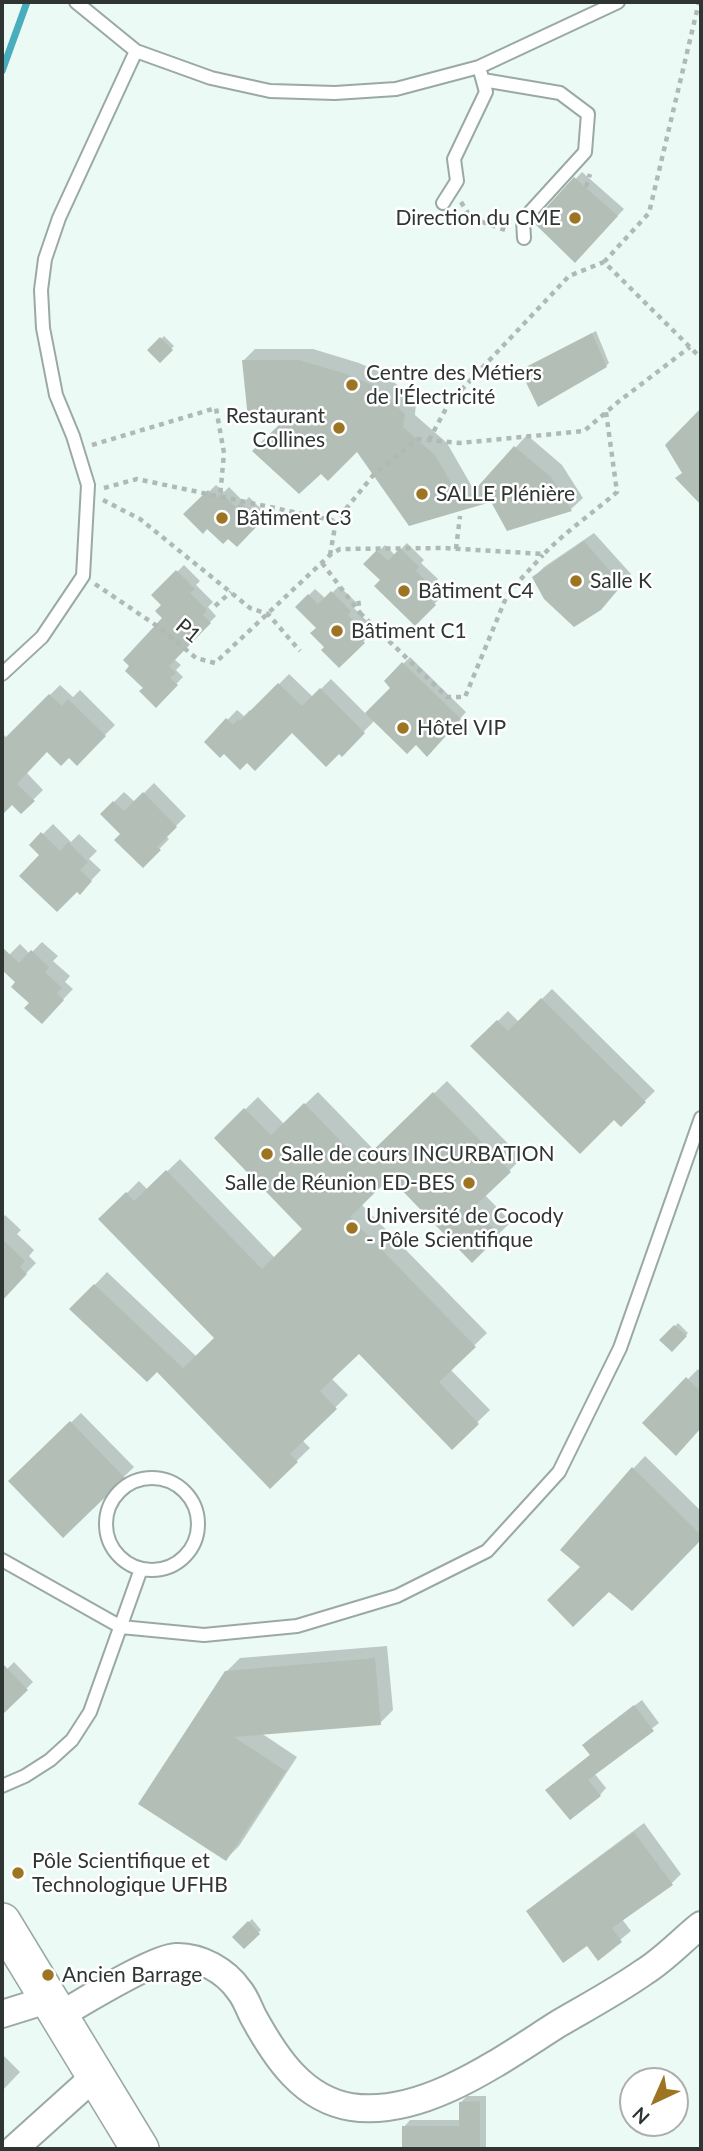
<!DOCTYPE html>
<html>
<head>
<meta charset="utf-8">
<style>
  body { margin:0 }
  #map { position:relative; width:703px; height:2151px; overflow:hidden; background:#ecfaf5; font-family:Lato,sans-serif }
  canvas { display:block }
  .frame { position:absolute; inset:0; border:4px solid #2f3533; pointer-events:none }
  .north { position:absolute; left:619px; top:2067px; width:70px; height:70px; box-sizing:border-box; background:#fff; border:2px solid #acaead; border-radius:50%; rotate:224deg; font-size:19px; font-weight:700; line-height:28px; text-align:center; color:#2f3533 }
  .north::after { content:''; display:block; margin:auto; width:24px; height:32px; background:#9d7422; clip-path:polygon(50% 0,100% 100%,50% 72%,0 100%) }
</style>
</head>
<body>
<div id="map">
<canvas width="703" height="2151"></canvas>
<div class="frame"></div>
<div class="north">N</div>
</div>
<script>
const g = document.querySelector('canvas').getContext('2d');
g.lineJoin = 'round';
function fillPath(path, color) { g.fillStyle = color; g.fill(path, 'evenodd'); }
function stroke(path, color, width, dash) { g.strokeStyle = color; g.lineWidth = width; g.lineCap = dash ? 'butt' : 'round'; g.setLineDash(dash || []); g.stroke(path); }
function label(font, color, halo, rows, align = 'center') {
  g.font = font + ' Lato,sans-serif'; g.lineWidth = 5; g.setLineDash([]); g.textBaseline = 'middle'; g.strokeStyle = halo; g.fillStyle = color; for (const [text, x, y, turn = 0] of rows) {
    g.save(); g.translate(x, y); g.rotate((+turn || 0) * Math.PI / 180); g.textAlign = isNaN(turn) ? turn : align; if (halo) g.strokeText(text, 0, 0); g.fillText(text, 0, 0); g.restore();
  }
}
fillPath(new Path2D(`
  M582,172L624,209L575,260L536,222Z
  M596,331L609,363L606,366L522,370Z
  M164,336L174,346L160,360L150,350Z
  M255,349H313L359,363L385,374L416,402L415,415L447,443L475,492L527,435L562,465L583,498L571,509L508,529L492,500L410,524L358,450L284,422L244,360Z
  M216,485L224,492L229,487L244,502L249,497L267,515L237,545L228,536L186,514Z
  M594,533L631,574L605,603L534,577L544,567Z
  M407,543L424,560L421,563L438,579L431,587L441,597L415,624L382,580L366,564L385,545L395,555Z
  M184,565L200,581L196,585L213,602L208,607L216,616L174,659L181,665L176,670L183,677L156,705L145,688L165,618L163,605L154,595Z
  M339,586L357,603L353,607L368,622L362,628L370,635L339,666L318,628L297,607L315,589L326,599Z
  M410,657L466,712L434,748L416,743L375,720L342,754L292,730L247,761L224,752L206,742L237,710L244,716L250,710L252,712L289,674L313,697L331,679L366,714L393,688L386,681Z
  M60,685L73,697L80,690L115,725L77,763L69,755L47,750L26,772L43,790L21,812L12,803L2,813V733L7,738Z
  M154,783L186,816L166,836L169,839L143,866L122,834L102,814L124,792L135,802Z
  M53,824L71,842L79,834L97,851L89,859L101,870L80,892L32,845Z
  M42,942L58,956L53,961L70,976L65,982L73,989L51,1012L31,1003L17,982L2,968V962L20,944L30,954Z
  M552,989L655,1091L621,1124L614,1117L473,1046L508,1011L519,1022Z
  M447,1081L522,1158L485,1195L511,1222L472,1260L390,1176L361,1204L487,1333L450,1369L490,1410L452,1447L359,1351L331,1378L348,1395L302,1440L310,1448L271,1486L158,1370L72,1309L107,1272L197,1357L216,1338L101,1219L139,1181L148,1190L180,1159L275,1258L305,1229L216,1138L258,1097L284,1124L318,1092L375,1151Z
  M5,1215L21,1230L17,1234L34,1250L29,1256L36,1263L5,1295L2,1292V1219Z
  M678,1323L688,1333L672,1350L662,1340Z
  M698,1369L701,1372V1426L676,1453L645,1423Z
  M81,1413L134,1467L63,1536L10,1481Z
  M645,1456L701,1511V1538L632,1608L583,1567L633,1469Z
  M387,1646L393,1710L380,1723L261,1733L297,1757L239,1846L226,1859V1672L240,1658Z
  M14,1662L33,1682L9,1706L2,1699V1674Z
  M642,1700L659,1723L594,1773L606,1788L600,1795L548,1790L591,1754L584,1745L591,1738Z
  M644,1823L681,1874L671,1884L622,1919L631,1931L598,1958L587,1943L528,1911L538,1902Z
  M252,1919L261,1930L244,1947L234,1937Z
  M2,2054L20,2072L2,2091Z
  M467,2096H486V2149H404V2127L410,2120H461V2102Z`), '#0003');
stroke(new Path2D(`
  M2,71L27,2`), '#48adbd', 7);
fillPath(new Path2D(`
  M574,177L618,216L575,263L533,222Z
  M592,333L607,367L538,407L520,370Z
  M160,337L173,350L160,363L147,350Z
  M242,360H300L346,374L373,385L405,414L403,427L435,455L463,503L514,446L551,477L572,511L507,531L491,502L409,526L357,452L328,481L321,474L299,494L252,451L280,424L248,419Z
  M701,408V505L675,478L682,473L665,445Z
  M208,490L216,498L221,493L236,507L241,502L261,522L237,547L228,539L223,544L207,529L203,534L183,514Z
  M584,541L622,585L601,610L574,627L544,599L532,577Z
  M400,548L419,567L416,571L432,587L425,594L436,605L415,626L374,586L380,580L363,564L377,550L388,561Z
  M176,570L195,589L190,593L207,610L203,615L211,623L169,666L176,673L170,678L178,685L156,708L139,691L143,688L125,671L129,666L123,660L162,618L155,611L161,605L151,595Z
  M331,591L351,611L348,615L363,630L357,635L365,643L339,668L321,650L324,647L310,633L316,628L295,607L308,594L318,604Z
  M402,662L461,719L427,757L416,745L407,754L365,713L390,688L384,681Z
  M278,683L302,706L320,688L365,733L342,757L339,754L326,767L292,733L255,771L247,763L240,770L224,754L220,758L204,742L226,718L233,725L238,719L240,721Z
  M49,694L62,706L68,699L106,736L77,766L69,758L61,766L47,752L17,784L35,801L21,814L12,805L2,815V741Z
  M143,792L177,827L157,847L161,850L143,868L114,840L120,834L100,814L113,801L124,811Z
  M41,832L60,851L68,842L88,862L80,870L92,881L80,895L77,892L57,912L19,876L39,855L29,845Z
  M2,947L19,963L31,950L49,967L45,972L62,988L57,993L64,1000L42,1024L24,1008L29,1003L11,987L15,982L2,970Z
  M541,998L646,1102L621,1127L614,1120L580,1154L470,1046L497,1020L508,1031Z
  M433,1092L511,1172L473,1208L500,1235L472,1263L390,1178L350,1217L476,1347L439,1382L479,1424L452,1450L359,1354L320,1391L337,1409L290,1454L298,1462L270,1489L157,1372L147,1382L69,1309L94,1284L183,1368L214,1338L98,1219L126,1192L134,1201L166,1170L262,1269L302,1229L214,1138L244,1108L271,1135L304,1103L361,1162Z
  M2,1239L25,1261L20,1267L27,1274L2,1301Z
  M674,1325L687,1336L672,1352L659,1340Z
  M686,1377L701,1392V1428L676,1456L642,1423Z
  M70,1421L125,1478L63,1538L8,1481Z
  M632,1467L701,1535V1540L632,1611L609,1592L573,1627L547,1600L580,1567L560,1550Z
  M375,1658L381,1725L234,1737L286,1771L226,1861L138,1804L225,1671Z
  M2,1663L28,1690L2,1715Z
  M634,1705L654,1731L588,1780L601,1796L570,1820L545,1790L590,1755L582,1745Z
  M634,1832L673,1885L612,1928L622,1942L598,1961L587,1946L563,1963L526,1911Z
  M248,1921L260,1934L244,1949L232,1937Z
  M480,2101V2149H402V2126H459V2102Z`), '#b3beb6');
const lane = new Path2D(`
  M76,2L136,51L211,78L270,91L335,93L396,89L479,67L618,2
  M483,80L560,93L588,114L585,152L523,220L524,238
  M443,203L457,181L454,159L486,92L481,74
  M2,674L42,637L83,576L88,485L73,436L56,395L43,328L41,290L45,259L59,218L136,51
  M106 1524a46 46 0 1 1 92 0a46 46 0 1 1-92 0Z
  M2,1560L121,1627L204,1635L297,1626L397,1596L487,1551L559,1472L620,1348L701,1118
  M2,1786L25,1776L50,1760L72,1740L90,1712L141,1569`);
const street = new Path2D(`
  M2,2014L50,1999
  M58,2016C82,2003 153,1958 176,1957C200,1956 226,1971 239,1990C246,1998 249,2009 254,2018C276,2058 303,2099 351,2107C423,2118 501,2060 558,2024C587,2007 617,1991 644,1972C665,1959 682,1940 701,1925
  M14,2149L95,2076`);
const secondary = new Path2D(`
  M2,1922L140,2149`);
stroke(lane, '#9ba9a4', 16);
stroke(street, '#9ba9a4', 30);
stroke(secondary, '#9ba9a4', 40);
stroke(new Path2D(`
  M586,187L590,174
  M461,202L471,218L508,231
  M604,262L649,213L699,2
  M429,440L449,403L569,276L604,262L701,358
  M92,445L216,408L224,453L220,497
  M104,488L137,479L336,521
  M103,500L140,519L250,608L268,614L300,651
  M456,549L460,516
  M330,555L336,521L375,473L418,439L460,443L584,431L618,402L690,347
  M322,563L360,613L358,599
  M95,584L160,628L196,658L215,663L330,555L340,549L444,548L544,554C566,531 593,513 617,492L606,412
  M215,606L231,592
  M360,613L447,697H465L508,593L543,555`), '#afbab6', 4.5, [5, 5]);
stroke(lane, '#fff', 12);
stroke(street, '#fff', 26);
stroke(secondary, '#fff', 37);
for (const [x, y, r, color] of [
  [575,218,7,"#9d7422"],
  [352,385,7,"#9d7422"],
  [339,428,7,"#9d7422"],
  [422,494,7,"#9d7422"],
  [222,518,7,"#9d7422"],
  [576,581,7,"#9d7422"],
  [404,591,7,"#9d7422"],
  [337,631,7,"#9d7422"],
  [403,728,7,"#9d7422"],
  [267,1154,7,"#9d7422"],
  [469,1183,7,"#9d7422"],
  [352,1228,7,"#9d7422"],
  [18,1873,7,"#9d7422"],
  [48,1975,7,"#9d7422"]
]) { const dot = new Path2D(); dot.arc(x, y, r, 0, 2 * Math.PI); g.fillStyle = color; g.fill(dot); stroke(dot, '#fff', 2.5); }
label('21px', '#2f3533', '#fff', [
  ["Direction du CME",561,218,"right"],
  ["Centre des Métiers",366,373],
  ["de l'Électricité",366,397],
  ["Restaurant",325,416,"right"],
  ["Collines",325,440,"right"],
  ["SALLE Plénière",436,494],
  ["Bâtiment C3",236,518],
  ["Salle K",590,581],
  ["Bâtiment C4",418,591],
  ["Bâtiment C1",351,631],
  ["Hôtel VIP",417,728],
  ["Salle de cours INCURBATION",281,1154],
  ["Salle de Réunion ED-BES",455,1183,"right"],
  ["Université de Cocody",366,1216],
  ["- Pôle Scientifique",366,1240],
  ["Pôle Scientifique et",32,1861],
  ["Technologique UFHB",32,1885],
  ["Ancien Barrage",62,1975]
], 'left');
label('21px', '#2f3533', '#fff', [
  ["P1",188,631,40]
]);
</script>
</body>
</html>
